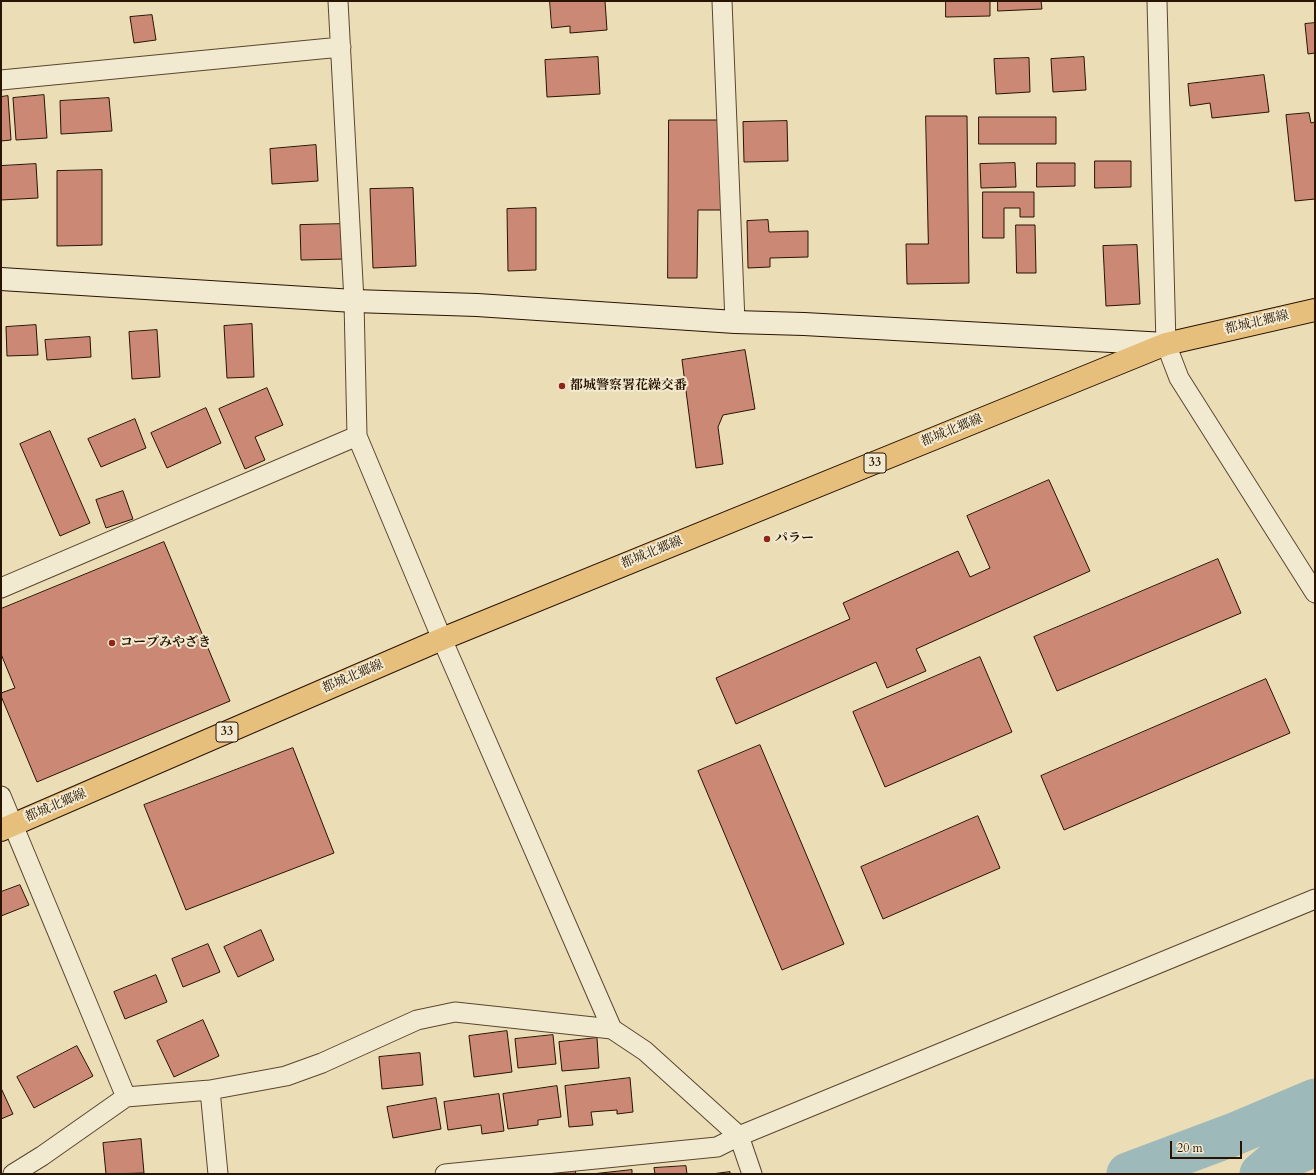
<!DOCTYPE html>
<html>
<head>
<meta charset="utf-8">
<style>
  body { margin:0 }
  #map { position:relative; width:1316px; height:1175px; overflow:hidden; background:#ebdeb7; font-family:Cardo,serif }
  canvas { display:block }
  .frame { position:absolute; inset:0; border:2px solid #291301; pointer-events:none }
  .scale { position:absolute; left:1170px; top:1141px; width:72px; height:18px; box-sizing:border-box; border:2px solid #291301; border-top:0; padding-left:5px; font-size:12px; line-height:14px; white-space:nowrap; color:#291301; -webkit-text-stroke:3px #f2ead0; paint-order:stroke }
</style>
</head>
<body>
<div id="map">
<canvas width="1316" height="1175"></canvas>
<div class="frame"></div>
<div class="scale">20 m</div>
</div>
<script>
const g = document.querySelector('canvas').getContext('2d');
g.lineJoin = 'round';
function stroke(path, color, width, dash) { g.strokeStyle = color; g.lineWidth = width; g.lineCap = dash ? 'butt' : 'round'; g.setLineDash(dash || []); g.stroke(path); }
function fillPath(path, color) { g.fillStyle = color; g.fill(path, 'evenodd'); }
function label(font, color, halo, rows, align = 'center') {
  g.font = font + ' Cardo,"Noto Serif JP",serif'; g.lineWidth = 4; g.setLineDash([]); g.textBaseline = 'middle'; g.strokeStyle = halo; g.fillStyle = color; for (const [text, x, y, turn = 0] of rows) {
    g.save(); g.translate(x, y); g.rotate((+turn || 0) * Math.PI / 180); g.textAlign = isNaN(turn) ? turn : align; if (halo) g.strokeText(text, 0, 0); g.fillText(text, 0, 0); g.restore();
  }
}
stroke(new Path2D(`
  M1128,1174L1232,1135L1315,1100
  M1261,1174L1275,1162L1315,1145`), '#9db9b9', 43);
const building = new Path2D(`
  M550,1H605L607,30L570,33V26L552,28Z
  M946,1H990V16L946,17Z
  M998,1H1041L1042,9L998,11Z
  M152,15L156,40L134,43L130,17Z
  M1315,23V53L1308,54L1305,24Z
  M598,57L600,94L547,97L545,60Z
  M1084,57L1086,90L1053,92L1051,59Z
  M1029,58L1030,92L996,94L994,59Z
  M1264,75L1269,112L1212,118L1210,103L1190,106L1188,84Z
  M44,95L47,138L16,140L13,98Z
  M8,96L11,140L1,141V97Z
  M109,98L112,131L61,134L60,101Z
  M1309,113L1311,123L1315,122V199L1295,201L1286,115Z
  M926,116H967L969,283L907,284L906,244H928Z
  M979,117H1056V144H979Z
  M669,120H723L722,210H698L697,278H668Z
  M787,121L788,161L744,162L743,122Z
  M316,145L318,181L272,184L270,149Z
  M1095,161H1131V187L1095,188Z
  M1015,163L1016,187L981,188L980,164Z
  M1037,163H1075V186L1037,187Z
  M36,164L38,198L1,200V166Z
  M102,170V245L57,246V171Z
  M413,188L416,266L373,268L370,189Z
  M983,192H1034V217H1020V208H1004V238H983Z
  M536,208V270L508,271L507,209Z
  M768,220L769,232L808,231V257L770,258V267L748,268L747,221Z
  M345,224L346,259L301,260L300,225Z
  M1016,225H1035L1036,273H1017Z
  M1137,245L1140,304L1106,306L1103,246Z
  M252,324L254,377L227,378L224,326Z
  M36,325L38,355L7,356L6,327Z
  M157,330L160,377L132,379L129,332Z
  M90,337L91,357L47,360L45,340Z
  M745,350L755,409L723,415L718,427L723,464L696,468L682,360Z
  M267,388L283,425L255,437L265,460L245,469L219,409Z
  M206,408L221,443L167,468L151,433Z
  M135,419L146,448L101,467L88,439Z
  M50,431L90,523L60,536L20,444Z
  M1049,480L1090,571L916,649L926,671L887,688L876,662L736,724L716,678L850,619L843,603L958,551L970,577L990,568L967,516Z
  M123,491L133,519L106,528L96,500Z
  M164,542L230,701L37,782L1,696V693L15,688L1,654V609Z
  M1218,559L1241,613L1057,691L1034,637Z
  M980,657L1012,732L885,787L853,712Z
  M1266,679L1290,733L1064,830L1041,776Z
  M760,745L844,944L782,970L698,771Z
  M293,748L334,853L186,910L144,805Z
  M978,816L1000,868L883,919L861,867Z
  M20,885L29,905L1,916V892Z
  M261,930L274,960L238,977L224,947Z
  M208,944L220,972L183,987L172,959Z
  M156,975L167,1002L125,1019L114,992Z
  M203,1020L219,1056L174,1077L157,1041Z
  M507,1031L512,1072L474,1077L469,1036Z
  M553,1035L556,1064L518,1068L515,1039Z
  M597,1038L599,1068L562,1071L559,1042Z
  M77,1046L93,1076L34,1108L17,1077Z
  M420,1053L423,1085L382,1089L379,1057Z
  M630,1078L633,1112L617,1114V1110L591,1112L593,1125L569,1127L565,1086Z
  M557,1086L561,1117L538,1120V1125L508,1129L503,1094Z
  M1,1088L13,1114L1,1119Z
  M499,1094L504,1131L482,1134L481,1125L448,1130L444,1102Z
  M436,1098L441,1129L393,1138L387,1107Z
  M141,1139L144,1173L106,1174L103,1143Z
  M686,1166L687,1174H655L654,1168Z
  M575,1170L576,1174H540Z
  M632,1170V1174H592Z
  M730,1172V1174H712Z`);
fillPath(building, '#cb8874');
stroke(building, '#291301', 1);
const street = new Path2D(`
  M338,1L354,301L357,436L442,639L612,1029
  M722,1L735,322
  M1157,1L1166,344L1179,378L1315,593
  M1,80L341,47
  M1,588L357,436
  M1,796L126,1097
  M210,1090L218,1174
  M13,1174L42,1156L126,1097L210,1090L286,1076L322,1063L417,1020L455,1012L612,1029L645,1051L739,1136L752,1174
  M445,1174L717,1147L739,1136L1315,899`);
const secondary = new Path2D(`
  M1,279L354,301L477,305L735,322L804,324L1166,344`);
const primary = new Path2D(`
  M1,830L442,639L1166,344L1315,310`);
stroke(street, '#5a462e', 21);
stroke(secondary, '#291301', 24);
stroke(primary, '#291301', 24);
stroke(street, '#f2ead0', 19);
stroke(secondary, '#f2ead0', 22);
stroke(primary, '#e6bf7c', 22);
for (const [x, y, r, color] of [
  [562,386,4,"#8f2418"],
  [767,539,4,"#8f2418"],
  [112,643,4,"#8f2418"]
]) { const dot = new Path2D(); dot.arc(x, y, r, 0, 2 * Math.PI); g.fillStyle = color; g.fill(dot); stroke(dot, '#f2ead0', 1.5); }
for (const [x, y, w] of [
  [875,463,22],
  [227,732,22]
]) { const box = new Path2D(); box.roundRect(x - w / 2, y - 10, w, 20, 3); g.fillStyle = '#f2ead0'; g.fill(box); stroke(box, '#291301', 1); }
label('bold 12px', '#291301', null, [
  ["33",875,463],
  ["33",227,732]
]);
label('13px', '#291301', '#f2ead0', [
  ["都城北郷線",1257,323,-13],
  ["都城北郷線",952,431,-22],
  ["都城北郷線",652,553,-22],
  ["都城北郷線",353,677,-23],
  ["都城北郷線",56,806,-23]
]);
label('bold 13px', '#291301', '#f2ead0', [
  ["都城警察署花繰交番",570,386],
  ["パラー",775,539],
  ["コープみやざき",120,643]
], 'left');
</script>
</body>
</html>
